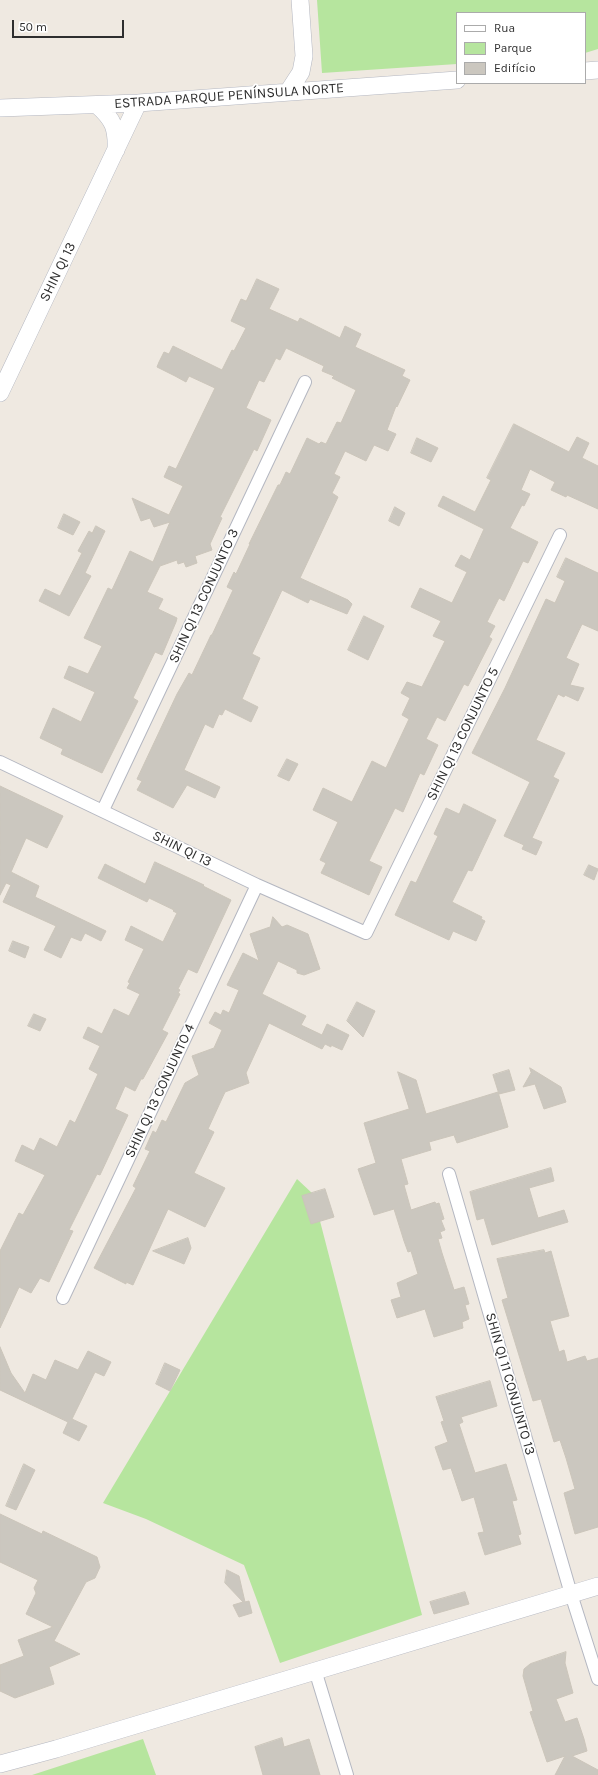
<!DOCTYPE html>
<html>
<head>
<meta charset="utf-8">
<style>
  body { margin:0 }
  #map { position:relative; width:598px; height:1775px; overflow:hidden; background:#efe9e1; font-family:Karla,sans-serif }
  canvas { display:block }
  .legend { position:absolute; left:456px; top:12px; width:130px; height:72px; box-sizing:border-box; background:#fff; border:1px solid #ababab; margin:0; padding:5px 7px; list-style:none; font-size:12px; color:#2e2e2e }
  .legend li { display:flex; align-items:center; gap:8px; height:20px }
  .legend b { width:20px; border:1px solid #ababab }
  .scale { position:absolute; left:12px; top:20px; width:112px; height:18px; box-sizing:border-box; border:2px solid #2e2e2e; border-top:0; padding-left:5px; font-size:12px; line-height:14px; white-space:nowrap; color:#2e2e2e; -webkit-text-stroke:3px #fff; paint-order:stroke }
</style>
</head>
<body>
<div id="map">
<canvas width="598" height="1775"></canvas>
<ul class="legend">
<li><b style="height:5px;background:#fff"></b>Rua</li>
<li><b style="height:11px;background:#b6e59e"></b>Parque</li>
<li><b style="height:11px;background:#cbc7bf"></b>Edifício</li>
</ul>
<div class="scale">50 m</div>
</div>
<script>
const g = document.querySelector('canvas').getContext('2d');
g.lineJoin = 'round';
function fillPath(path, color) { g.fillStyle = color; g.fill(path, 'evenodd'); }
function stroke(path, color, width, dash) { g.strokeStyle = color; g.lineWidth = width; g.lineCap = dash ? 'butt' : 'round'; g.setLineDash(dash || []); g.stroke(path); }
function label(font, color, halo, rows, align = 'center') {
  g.font = font + ' Karla,sans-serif'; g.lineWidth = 3.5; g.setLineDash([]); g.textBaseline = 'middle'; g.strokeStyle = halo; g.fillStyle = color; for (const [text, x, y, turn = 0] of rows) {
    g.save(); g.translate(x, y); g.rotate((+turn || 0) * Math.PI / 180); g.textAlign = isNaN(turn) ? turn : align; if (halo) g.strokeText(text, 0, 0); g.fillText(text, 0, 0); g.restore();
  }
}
fillPath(new Path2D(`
  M317,0H598V49L585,53V13H457V64L322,73Z
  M297,1179L313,1194L422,1615L280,1663L244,1565L146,1519L103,1503Z
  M143,1739L156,1775H32Z`), '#b6e59e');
const building = new Path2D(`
  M257,279L279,289L269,309L298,322L300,318L340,338L345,326L361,334L355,347L405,370L402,376L410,380L397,407L396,406L387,430L396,434L388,451L374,445L366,461L345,451L334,474L340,477L332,493L338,497L300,578L348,600L352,604L347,614L310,599L308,603L282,590L252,654L260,658L242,699L258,707L251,722L225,709L222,715L219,714L213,728L205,724L184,770L220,787L215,798L187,785L173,808L137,790L142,781L137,779L177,694L189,673L192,675L211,635H212L233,590L227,587L234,572L236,574L250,544H249L278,485H280L286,472L290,474L307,438L319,444L321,442L326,444L337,422L341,423L356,390L332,378L334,376L322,371L324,366L286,348L280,360L276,358L264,382L259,380L246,408L271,420L257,451L254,449L220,517L222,518L210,544L212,550L195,556L197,563L186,567L184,562L178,564L177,560L160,566L147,592L163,599L158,609L177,618L176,622L162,655L155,652L133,698L138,701L102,773L61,754L63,749L40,738L53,708L81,722L95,692L64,678L69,666L88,674L102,646L84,638L108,588L112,590L130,551L153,562L170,522L154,527L150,518L141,521L132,498L169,515L183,486L164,477L169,466L176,469L215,388L189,376L186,382L175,376L157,367L159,362L164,352L169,354L173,346L222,370L232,350L234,351L246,328L231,321L241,299L246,301Z
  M514,424L569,452L577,437L589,443L582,458L598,466V509L567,495L566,497L551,490L555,482L530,469L521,490L530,494L524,506L522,505L510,528L538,542L528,563L523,561L504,601L499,598L487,622L495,626L489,637L492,639L468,686L464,684L445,721L437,717L426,739L438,745L424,775L420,773L403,812L395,808L369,861L382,867L369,895L321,873L326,863L320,860L338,822L313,810L323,788L352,802L372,761L386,768L409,719L402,715L410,698L401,693L407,682L422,687L445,641L433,636L441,621L411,607L420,588L452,603L467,572L455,566L461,555L470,560L484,529L438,506L443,496L475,512L491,480L487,478Z
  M417,438L438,448L431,462L411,453Z
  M395,507L405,513L399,526L389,521Z
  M64,514L80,522L73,535L58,528Z
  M96,526L105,531L85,573L91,576L69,616L39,601L45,589L60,596L82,553L78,551L89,531L92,533Z
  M566,558L598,573V631L582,624L566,658L579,664L570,685L584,688L578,701L565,695L564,697L558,694L536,740L565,753L553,777L559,780L532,838L542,842L536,855L522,849L524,845L504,836L530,782L472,753L505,688L546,599L555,603L565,581L557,577Z
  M364,616L384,626L368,660L348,650Z
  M287,759L298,764L289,781L278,776Z
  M0,786L63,816L47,848L26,838L11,872L39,886L35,897L106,931L101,941L85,933L81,941L71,937L61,958L44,950L56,926L3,902L11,885L6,883L0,895Z
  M464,804L496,820L472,871L468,870L452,902L482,917L481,919L485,921L476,941L453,931L449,940L395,915L411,881L416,883L438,836L434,834L446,808L459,814Z
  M155,862L204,885L203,886L231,900L197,973L188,969L178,989L180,990L178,993L180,994L162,1030L168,1033L143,1079H141L135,1091L125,1086L115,1109L128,1115L100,1175L97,1174L69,1230L73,1231L49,1282L40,1278L31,1293L19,1287L0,1328V1251L19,1213L23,1215L45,1175L15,1161L22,1145L34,1151L40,1138L57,1147L70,1120L75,1123L98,1074L89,1069L100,1046L83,1038L88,1027L102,1034L114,1009L129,1016L140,994L127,988L130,983L128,982L144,949L125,940L131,926L163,942L177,913L173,911L174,910L149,898L147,902L98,878L105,864L145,884Z
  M589,865L598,869L594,880L584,875Z
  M273,917L282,927L287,925L308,934L320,969L304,975L297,973V970L278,961L262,994L306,1016L301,1025L322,1035L327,1024L349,1035L342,1050L331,1045V1047L325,1044L322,1049L269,1023L246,1073L249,1083L225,1092L208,1129L214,1132L194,1173L225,1188L205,1227L168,1209L133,1285L126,1282V1284L94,1268L136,1188L133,1186L150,1151L145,1149L153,1131L156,1133L162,1120L166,1122L185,1083L199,1075L192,1056L214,1048L222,1030L209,1023L215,1012L221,1015L223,1010L229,1013L239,990L227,985L243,953L259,961L250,934L270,927Z
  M13,941L29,947L25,958L9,951Z
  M357,1002L375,1011L363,1037L347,1021Z
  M34,1014L46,1019L40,1031L28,1026Z
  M530,1068L561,1087L566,1102L544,1109L535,1084L523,1087L531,1073Z
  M509,1070L515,1090L499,1094L493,1075Z
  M398,1072L416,1080L426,1114L498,1092L508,1127L457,1143L454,1135L429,1142L431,1150L401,1159L408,1184L404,1185L411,1210L435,1202L436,1204L439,1203L444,1219L441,1220L445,1230L440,1232L442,1238L438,1239L442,1253L454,1290L464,1287L469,1304L465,1305L469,1319L462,1322L463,1328L434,1337L425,1309L397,1318L391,1300L401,1297L397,1283L418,1274L411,1251L408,1252L404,1241L394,1209L374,1215L358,1169L376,1163L364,1123L409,1109Z
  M551,1168L554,1181L529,1188L538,1218L564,1210L568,1222L492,1245L484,1218L477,1220L470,1192Z
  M325,1189L334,1217L311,1224L302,1196Z
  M188,1238L191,1248L184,1264L153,1251Z
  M544,1250L545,1253L551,1251L569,1316L550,1321L559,1352L564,1350L567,1362L585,1356L587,1361L598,1358V1527L575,1534L564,1493L575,1489L566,1458L560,1440L554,1442L541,1399L533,1401L502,1300L508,1298L497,1259Z
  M0,1347L11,1373L25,1393L33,1374L46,1380L55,1360L78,1370L88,1351L111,1362L104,1376L95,1372L72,1419L87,1426L79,1441L63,1433L68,1422L0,1390Z
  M165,1363L180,1370L170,1391L156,1384Z
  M490,1381L497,1406L461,1417L463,1422L459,1424L475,1473L506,1464L517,1500L512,1501L521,1534L518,1535L521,1544L485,1555L478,1533L484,1532L474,1497L462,1501L451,1468L443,1470L435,1447L448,1442L441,1422L444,1421L436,1397Z
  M24,1464L35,1470L16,1510L6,1506Z
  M0,1514L42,1534L43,1531L97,1557L100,1567L95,1578L86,1582L54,1641L80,1654L49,1667L54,1684L15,1698L0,1691V1665L24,1656L18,1640L53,1627L26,1614L36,1593L34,1588L38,1580L0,1562Z
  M227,1570L239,1576L245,1602L249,1601L252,1613L239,1617L233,1605L243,1602L225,1583Z
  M465,1592L469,1604L434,1614L430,1602Z
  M566,1652L565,1663L573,1693L556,1699L565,1722L577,1718L584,1739L587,1751L572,1756L598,1770V1775H555L565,1756L547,1762L530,1712L533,1711L523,1676L524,1669L530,1664Z
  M282,1738L284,1747L309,1739L320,1775H263L255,1747Z`);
fillPath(building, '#cbc7bf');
stroke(building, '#cbc5ba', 1);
const street = new Path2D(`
  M0,762L257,885L366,933L560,535
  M103,810L305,382
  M449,1174L571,1594L598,1679
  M63,1298L257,885
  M315,1670L347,1775`);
const secondary = new Path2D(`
  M585,71L598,70
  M288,92L301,72L304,56L300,0
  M97,105C113,119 117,128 116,150
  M0,108L138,103L457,80
  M0,393L138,103
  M0,1764L56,1749L598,1586`);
stroke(street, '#b4b7c1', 14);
stroke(secondary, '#b4b7c1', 18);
stroke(street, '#fff', 12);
stroke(secondary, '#fff', 17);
label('14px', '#2e2e2e', '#fff', [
  ["ESTRADA PARQUE PENÍNSULA NORTE",229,96,-4],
  ["SHIN QI 13",58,272,-64],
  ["SHIN QI 13 CONJUNTO 3",204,596,-65],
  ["SHIN QI 13 CONJUNTO 5",463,734,-64],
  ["SHIN QI 13",182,849,26],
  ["SHIN QI 13 CONJUNTO 4",160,1091,-65],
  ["SHIN QI 11 CONJUNTO 13",510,1384,74]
]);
</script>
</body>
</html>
